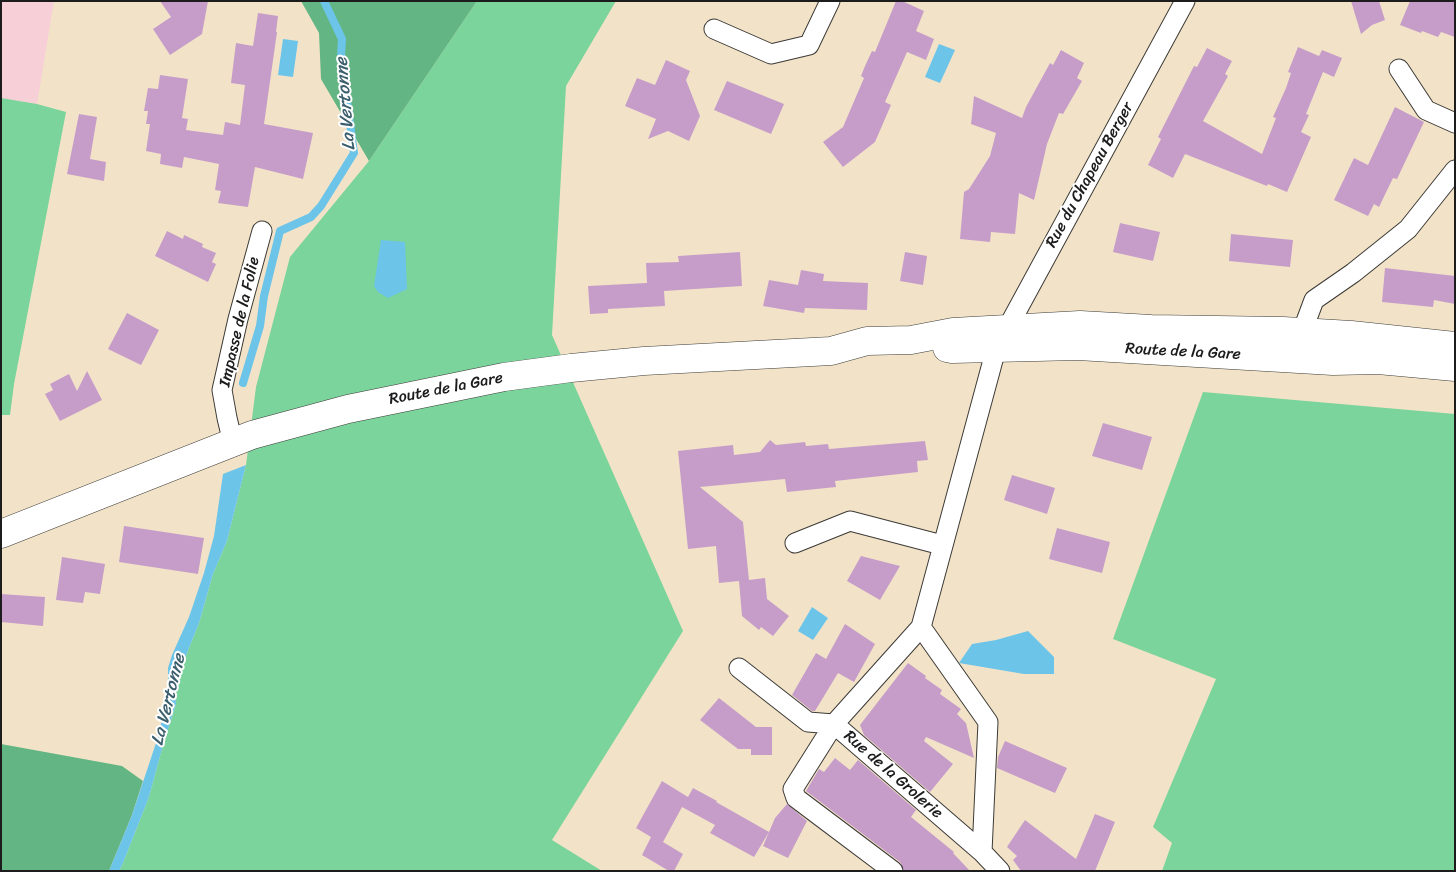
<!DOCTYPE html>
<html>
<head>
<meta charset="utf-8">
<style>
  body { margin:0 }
  #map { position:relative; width:1456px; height:872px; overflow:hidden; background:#f2e3c8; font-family:Sriracha,sans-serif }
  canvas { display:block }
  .frame { position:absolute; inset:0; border:2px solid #1c1c1c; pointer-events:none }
</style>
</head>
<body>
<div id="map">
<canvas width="1456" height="872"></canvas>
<div class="frame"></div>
</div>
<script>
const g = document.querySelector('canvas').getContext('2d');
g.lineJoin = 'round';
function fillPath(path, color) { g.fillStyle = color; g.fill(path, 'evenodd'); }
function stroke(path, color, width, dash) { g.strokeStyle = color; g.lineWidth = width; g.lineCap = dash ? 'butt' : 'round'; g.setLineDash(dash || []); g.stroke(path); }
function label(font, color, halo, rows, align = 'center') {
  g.font = font + ' Sriracha,sans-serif'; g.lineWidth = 4; g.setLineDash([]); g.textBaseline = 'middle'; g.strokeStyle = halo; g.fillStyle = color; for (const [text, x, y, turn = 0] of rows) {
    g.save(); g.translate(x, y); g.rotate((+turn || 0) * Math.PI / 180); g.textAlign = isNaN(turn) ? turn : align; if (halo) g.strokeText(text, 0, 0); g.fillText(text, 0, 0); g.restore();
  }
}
fillPath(new Path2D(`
  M1,1H54L37,104L1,98Z`), '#f6cfd7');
fillPath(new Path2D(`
  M477,1H616L566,86L552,335L683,631L552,840L602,871H119L123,863L149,797L163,745L176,704L175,683L199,623L213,574L227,541L246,465L256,387L290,257L369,161Z
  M1,98L37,104L66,112L14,384L10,415H1Z
  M1203,392L1455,414V871H1162L1172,843L1153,827L1216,679L1113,639Z`), '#7ad49b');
fillPath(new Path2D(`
  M301,1H477L369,161L321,79L319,33Z
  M1,744L122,766L143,781L132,815L109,871H1Z`), '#63b683');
fillPath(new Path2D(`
  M283,39L298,41L293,77L278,75Z
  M939,44L955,50L940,83L925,77Z
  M381,240L405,242L407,289L388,298L378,292L374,286Z
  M246,465L227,541L213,574L199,623L175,683L176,704L163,745L149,797L123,863L119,871H109L132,815L159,734L168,686V668L172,655L189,617L204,573L214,536L223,474Z
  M812,607L828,618L813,640L798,631Z
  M1028,631L1054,657V674H1024L959,663L972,644L996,640Z`), '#6cc4e9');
stroke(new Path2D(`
  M243,383L260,326L264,296L280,231L311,217L321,206L354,153L341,57L342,39L324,1`), '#6cc4e9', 8);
fillPath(new Path2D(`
  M160,1H208L202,34L170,55L153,29L171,17Z
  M896,1H902L924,11L916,31L934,39L926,60L907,52L885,102L891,105L875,142L843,167L823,142L843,127L864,78L861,76L865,66L872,51L875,52Z
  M1351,1H1379L1385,20L1372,25L1361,34Z
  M1410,1H1455V37L1441,32L1438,37L1422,31L1421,33L1400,25Z
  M258,13L278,16L276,32H277L264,124L313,133L303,179L255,167L248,207L218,203L221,191L215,190L219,164L184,157L182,168L160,164L161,154L146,151L150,124H146L148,111H144L148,88L158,89L160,75L188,79L182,118L188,119L186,130L223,135L225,122L240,125L245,85L231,83L236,43L253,46Z
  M1298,47L1319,56L1322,50L1342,58L1334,77L1323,72L1306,114L1309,115L1301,132L1311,137L1287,192L1268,184L1267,186L1185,154L1173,178L1148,165L1161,139L1158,137L1194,66L1197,67L1207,48L1232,61L1225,74L1228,76L1203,121L1262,154L1276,118L1273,117L1286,88L1291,73L1288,72Z
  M1061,50L1084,63L1077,78L1082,81L1063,114L1059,113L1047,144L1034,200L1019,193L1015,234L991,232L990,242L960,239L964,192L969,189L990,156L996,133L971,124L974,96L1022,118L1026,107L1050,63L1053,65Z
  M666,60L690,71L686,80L700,116L689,141L668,131L648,139L656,119L625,106L637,78L655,85Z
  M727,81L784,104L771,134L714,110Z
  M1395,107L1424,122L1397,179L1393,178L1379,207L1374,204L1368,216L1334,200L1354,158L1368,165Z
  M79,114L97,117L90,159L106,162L104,181L67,174Z
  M1120,223L1160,232L1153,261L1113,252Z
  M167,231L183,239L184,235L203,244L202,247L216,253L212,262L216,264L208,282L155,256Z
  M1231,234L1293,240L1290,267L1229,261Z
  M740,252L742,286L664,291L665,306L608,309V313L590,314L588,286L647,283L646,263L679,262L678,256Z
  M905,252L927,256L923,285L900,281Z
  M1385,268L1455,276V304L1434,300L1433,307L1382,302Z
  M801,270L824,274L823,281L868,283L867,310L805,308L804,313L763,306L769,280L798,285Z
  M127,313L159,330L141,365L108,349Z
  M87,371L102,400L60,421L45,394L53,390L50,384L69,374L77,391Z
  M1103,423L1152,437L1142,470L1092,456Z
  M770,440L776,445L805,442L806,446L828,444L829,449L925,441L928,460L917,461L918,472L835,481L836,487L787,492L785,479L700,487L743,522L749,580L765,578L767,599L789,616L773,636L761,627L759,630L742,616L739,581L719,583L716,546L688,549L678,451L733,445L734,455L760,452Z
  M1012,475L1055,488L1047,514L1004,500Z
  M124,526L204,538L198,574L119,562Z
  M1057,528L1110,542L1102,573L1049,559Z
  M861,556L900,566L880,600L847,581Z
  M62,557L105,564L100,594L85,592L83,603L56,600Z
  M1,594L45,597L43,626L1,622Z
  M845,624L875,644L854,682L838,673L815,711H812L792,695L816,653L826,659Z
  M908,663L926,676L925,678L942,690L940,694L961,709L957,714L966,723L974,758L926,737L924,741L953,764L930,792L864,735L860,725Z
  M719,698L756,727H772V755H751V749H738L700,720Z
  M1005,741L1067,768L1055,793L997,768L998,757Z
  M835,758L850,770L858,760L916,810L911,817L954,852L953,853L970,871H904L900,862L806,791L819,769L824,772Z
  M662,781L688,797L693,788L717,801L716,802L769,832L754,857L710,833L715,825L682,807L663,842L683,854L674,871H669L642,855L651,837L636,828Z
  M787,804L807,821L788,858L763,846L775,818Z
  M1095,814L1115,822L1095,871H1021L1013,860L1017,856L1007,847L1025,820L1076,859Z`), '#c69dc9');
const street = new Path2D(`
  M714,29L771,54L809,45L830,1
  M1399,69L1426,110L1455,123
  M1302,332L1314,300L1353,273L1408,229L1455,170
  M233,443L227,418L222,390L238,319L262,231
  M795,543L850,521L942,545
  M921,627L988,722L982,852
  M739,668L808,722L834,724L793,789L796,798L893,871
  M1000,871L982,852L834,724L921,627L996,349L1185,1`);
const secondary = new Path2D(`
  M947,348L952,349L1078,346L1333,361L1378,360L1455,367
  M1,534L252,435L348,409L504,377L571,368L644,361L831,351L867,341L911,340L953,332L1080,325L1151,329L1283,331L1351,335L1455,346`);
stroke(street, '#3c3a36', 21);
stroke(secondary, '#3c3a36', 29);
stroke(street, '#fff', 19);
stroke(secondary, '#fff', 28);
label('16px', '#1c1c1c', '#fff', [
  ["Rue du Chapeau Berger",1090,175,-61],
  ["Impasse de la Folie",240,322,-77],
  ["Route de la Gare",1183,352,3],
  ["Route de la Gare",446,389,-11],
  ["Rue de la Grolerie",893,775,41]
]);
label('italic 18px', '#3c5f6e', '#fff', [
  ["La Vertonne",346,104,-95],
  ["La Vertonne",169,700,-76]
]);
</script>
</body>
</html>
